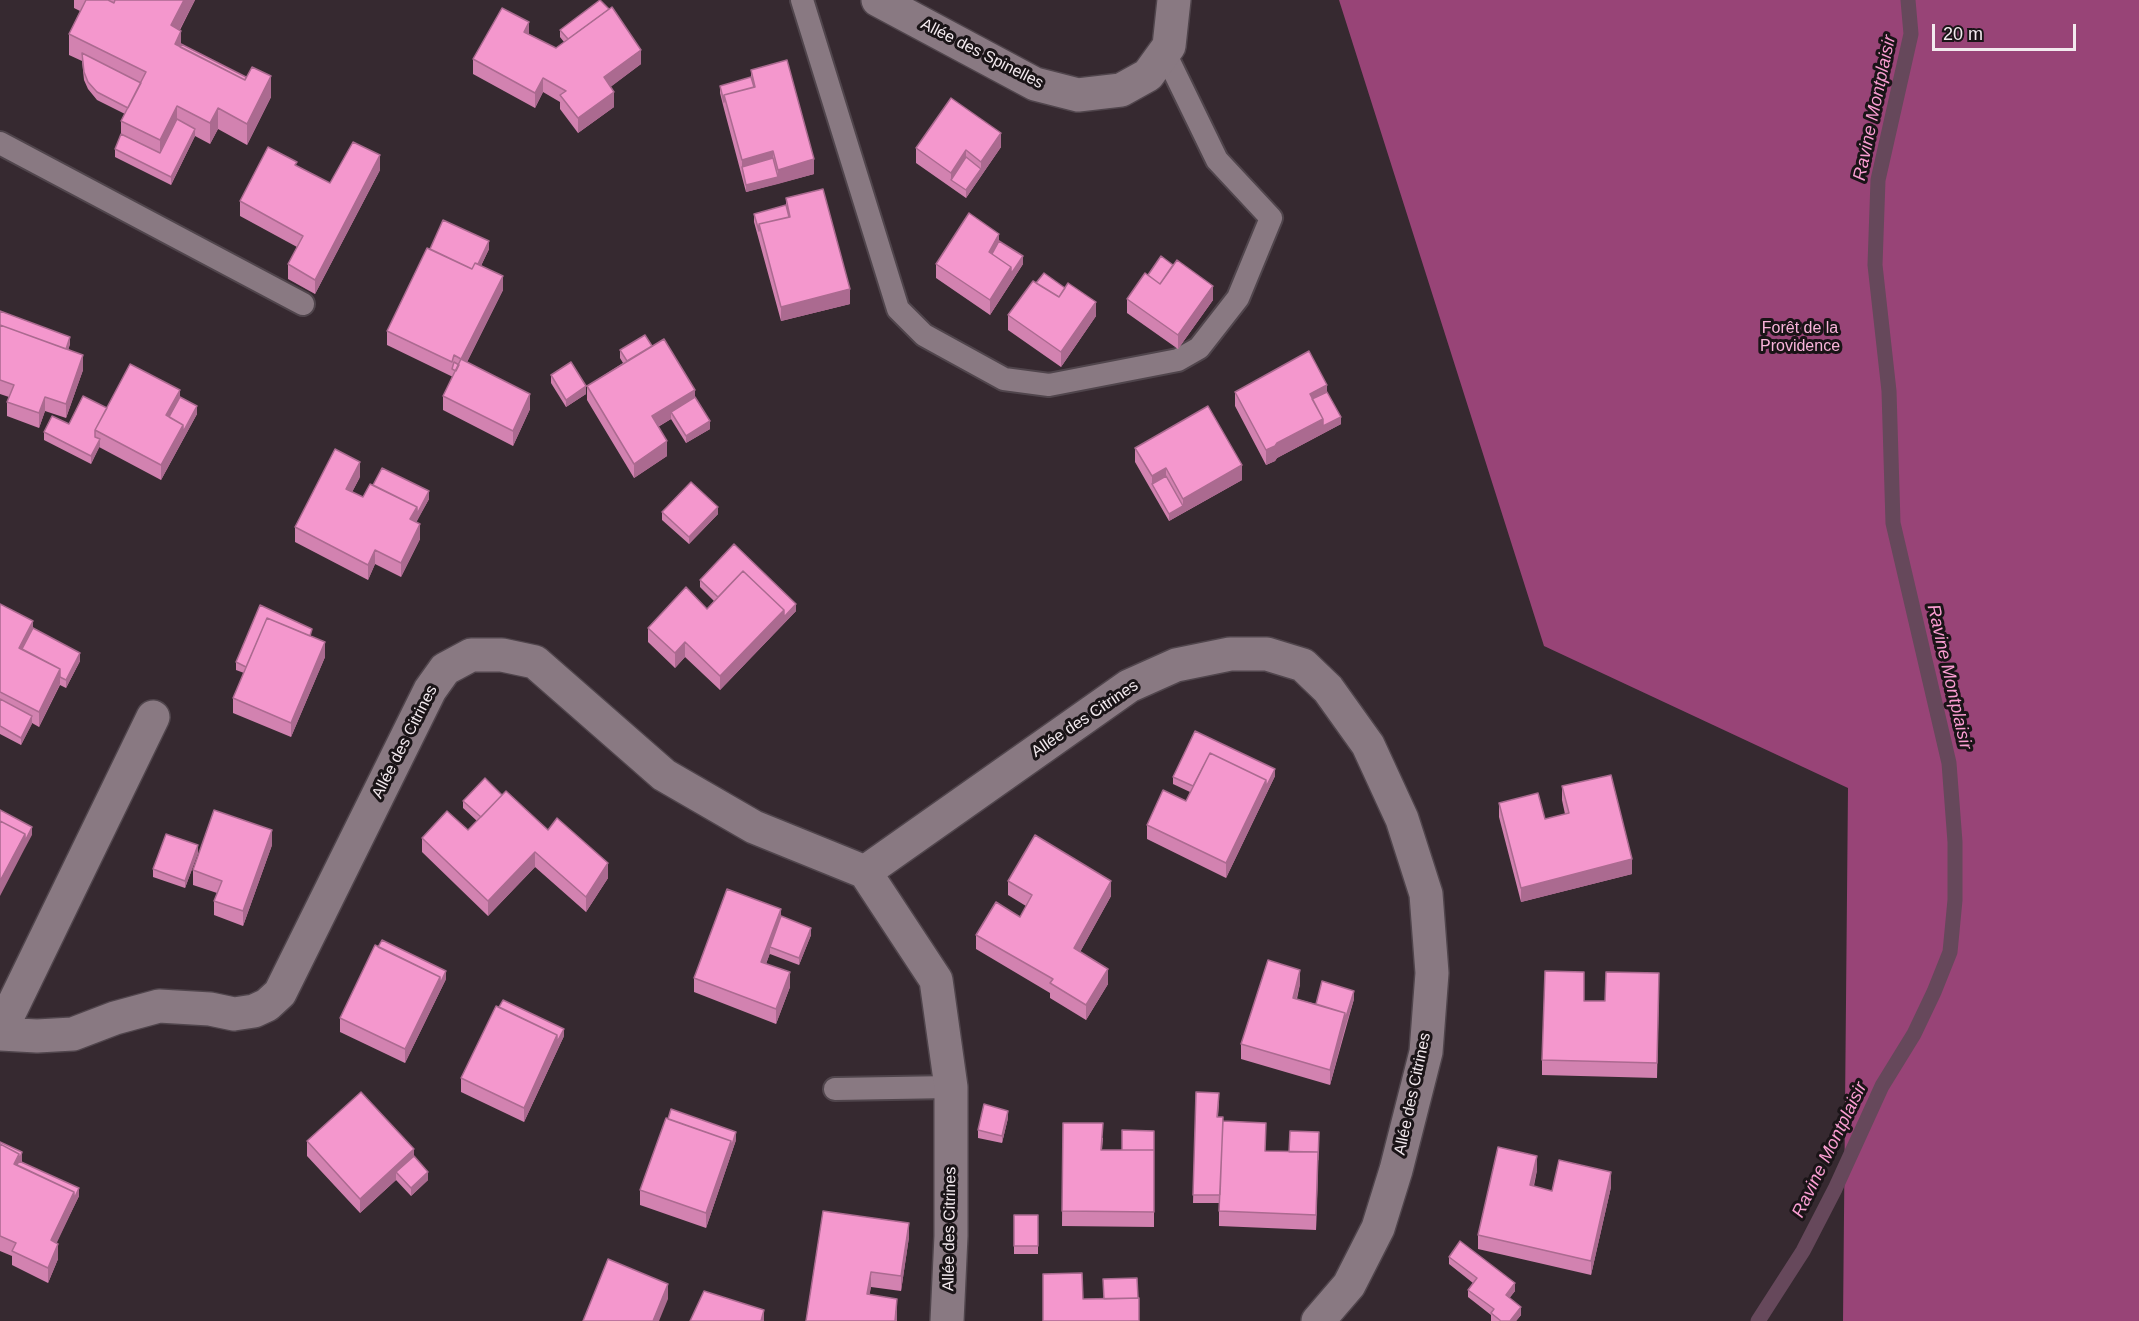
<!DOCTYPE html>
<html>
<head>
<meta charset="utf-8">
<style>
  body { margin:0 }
  #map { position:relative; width:2139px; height:1321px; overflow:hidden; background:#362930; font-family:Helvetica,sans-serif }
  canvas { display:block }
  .scale { position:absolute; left:1932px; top:24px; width:144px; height:27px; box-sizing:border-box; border:3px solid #f3eaef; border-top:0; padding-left:8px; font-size:18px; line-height:21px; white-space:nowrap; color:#f3eaef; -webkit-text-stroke:4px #1a1417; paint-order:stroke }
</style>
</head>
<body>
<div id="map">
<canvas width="2139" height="1321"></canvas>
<div class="scale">20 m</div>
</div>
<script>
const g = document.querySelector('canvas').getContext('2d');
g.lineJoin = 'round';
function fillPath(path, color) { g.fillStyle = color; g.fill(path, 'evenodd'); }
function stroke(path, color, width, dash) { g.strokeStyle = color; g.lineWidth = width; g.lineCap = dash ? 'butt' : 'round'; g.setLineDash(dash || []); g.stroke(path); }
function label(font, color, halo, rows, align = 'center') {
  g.font = font + ' Helvetica,sans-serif'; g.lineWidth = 6; g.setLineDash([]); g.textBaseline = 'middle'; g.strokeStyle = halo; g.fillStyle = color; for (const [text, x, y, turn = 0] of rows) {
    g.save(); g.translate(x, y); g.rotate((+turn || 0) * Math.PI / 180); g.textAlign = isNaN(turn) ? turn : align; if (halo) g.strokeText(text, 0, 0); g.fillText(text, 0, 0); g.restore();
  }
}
fillPath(new Path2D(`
  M1339,0H2139V1321H1843L1848,788L1544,646Z`), '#984477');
stroke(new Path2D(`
  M1758,1321L1803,1251L1835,1189L1882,1086L1914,1034L1934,992L1950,952L1955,900V842L1949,763L1893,523L1889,391L1875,265L1878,180L1911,34L1908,0`), '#66485b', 15);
const lane = new Path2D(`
  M802,0L898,309L924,335L1004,379L1049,385L1178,360L1199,348L1238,298L1271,218L1217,160L1165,53
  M0,143L303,304
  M835,1089L951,1087`);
const street = new Path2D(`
  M878,0L1035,84L1078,95L1121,90L1148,75L1169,46L1174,0
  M865,872L1129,686L1176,665L1230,654H1267L1303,665L1328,689L1368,745L1402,819L1426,894L1432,973L1426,1052L1396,1170L1378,1228L1349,1285L1318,1321
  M0,1032L153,717
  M0,1034L37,1036L73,1034L115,1018L159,1006L210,1009L234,1014L254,1011L267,1005L280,993L430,690L445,669L471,655H502L535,662L664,775L754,827L865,872L936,980L951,1087V1236L947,1321`);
stroke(lane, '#50454c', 26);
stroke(street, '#50454c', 36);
stroke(lane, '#897982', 22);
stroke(street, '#897982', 33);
fillPath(new Path2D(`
  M74,0H195L180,30L181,44L271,97L247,145L218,129L210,144L195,136L171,185L115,157V149L121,134V121L125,114L97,100L88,89L84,80L82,61L69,55V34L80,11L74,8Z
  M560,30L641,64L610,87L614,107L578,133L560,109V102L543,92L535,108L473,74V59L529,34L556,48L564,42L560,37Z
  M751,70L814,174L746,192L724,109L720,93V86L751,77Z
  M1001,147L966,198L916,163V148Z
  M297,166L330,183L380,170L315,294L288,279V264L297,247L240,216V201Z
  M786,198L850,304L781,321L754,222V214L786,205Z
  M999,241L1023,264L990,315L936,278V264Z
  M430,249H489L481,266L503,290L467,362L530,409L513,446L443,410V396L453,377L387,345V331Z
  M1148,275L1213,300L1178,349L1127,313V299Z
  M0,311L70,344L68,350L83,370L66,418L45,411L39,428L7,416V402L9,397L0,394Z
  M1008,315L1096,316L1061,367L1008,330Z
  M652,346L695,397L710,429L686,443L671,419L658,427L667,456L634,478L587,400V386L623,363L620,358V350Z
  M551,375L586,394L566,407L551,383Z
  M1235,392H1327L1341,424L1277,458L1275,461L1266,465L1235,406Z
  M180,397L197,414L161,480L99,447L91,464L44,440V432L69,424L107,408Z
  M1135,448L1242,480L1169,521L1135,462Z
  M360,477L352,492L363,497L373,485L429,499L416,522L420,539L401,577L375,564L368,580L295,542V527Z
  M662,512L718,514L689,544L662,520Z
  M700,580L796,611L720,690L685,657L675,668L648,642V628L707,609L714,601L700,587Z
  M0,604L80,661L66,688L60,685L39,727L32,723L21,745L0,734Z
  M312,637L325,657L291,737L233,713V698L244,673L236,670V662Z
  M1275,776L1226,878L1147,839V825L1186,801L1190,792L1173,784V777Z
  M1562,786L1632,874L1521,902L1499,817V803L1545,819L1565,814L1562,800Z
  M502,795L608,878L586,912L535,867L488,916L422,852V838L468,830L477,821L463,808V801Z
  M272,845L243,926L214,915V901L217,893L193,885V870Z
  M198,853L185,888L153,877V869Z
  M1008,881L1111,896L1080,952L1108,984L1086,1020L1050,998V993L976,949V935L1020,917L1026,906L1008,895Z
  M781,916L811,935L799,965L770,954V953L766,964L790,987L776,1024L694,992V978Z
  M446,979L405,1063L340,1032V1018Z
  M1300,984L1297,999L1316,1004L1354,999L1330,1085L1241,1059V1044Z
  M1659,988L1657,1078L1542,1075V1060L1584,1001H1605Z
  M564,1036L524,1122L461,1092V1078Z
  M1196,1092L1219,1101L1218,1117L1266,1151L1318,1167L1316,1230L1219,1226V1203H1193Z
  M1008,1118L1002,1143L978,1138V1130Z
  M1063,1123L1103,1138L1102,1150L1154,1165V1227L1062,1226Z
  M736,1140L706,1228L640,1205V1190Z
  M307,1141L414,1156L428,1180L411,1196L396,1180L360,1213L307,1156Z
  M0,1142L22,1160V1162L79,1196L56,1243L58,1259L48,1283L12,1265V1256L0,1251Z
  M1537,1170L1534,1186L1552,1191L1611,1187L1591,1275L1478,1249V1235Z
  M1014,1215H1038V1254H1014Z
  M909,1237L901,1291L871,1287L869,1295L897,1314L806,1321Z
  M1449,1257L1515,1291L1509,1298L1521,1315L1516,1321H1491V1315L1468,1297V1290L1473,1283L1449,1264Z`), '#d282b0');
fillPath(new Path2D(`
  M184,0H195L171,46V25Z
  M529,22V37L524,32Z
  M181,31V52L175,44Z
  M641,50V64L604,92V77Z
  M271,76V97L247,145V124Z
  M543,78V92L535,108V93Z
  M614,92V107L578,133V118Z
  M177,106V127L160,161V140Z
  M218,108V129L210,144V123Z
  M195,129V136L171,185V177Z
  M1001,133V147L966,198V190L981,169V162Z
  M966,150V164L951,180V173Z
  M773,151V166L742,167V160Z
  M380,155V170L315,294V280Z
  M814,159V174L778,184V170Z
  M778,177V184L746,192V185Z
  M999,234V249L992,261L989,252Z
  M489,241V249L472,284V276Z
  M1023,256V264L990,315V300L1011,267Z
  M503,276V290L458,380L461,359Z
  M1213,286V300L1178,349V335Z
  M850,289V304L781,321V307Z
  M1096,302V316L1061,367V352Z
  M70,337V344L64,363V356Z
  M83,355V370L66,418V404Z
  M1327,385V399L1313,407L1310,394Z
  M586,386V394L566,407V400Z
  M180,390V404L166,422V415Z
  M695,390V404L671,412V419L652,430V416Z
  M530,394V409L513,446V431Z
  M45,397V411L39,428V413Z
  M197,406V414L161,480V465L183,425Z
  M1341,417V424L1277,458L1275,461L1266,465V450L1277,443L1323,419Z
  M710,421V429L686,443V436Z
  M100,439V446L91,464V456Z
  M667,441V456L634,478V464Z
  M360,462V477L346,504V489Z
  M1242,465V480L1183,513V499Z
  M1166,468V483L1152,484V476Z
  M429,491V499L410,534V519L417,507Z
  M1183,506V513L1169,521V514Z
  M718,507V514L689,544V537Z
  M420,524V539L401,577V563Z
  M375,550V564L368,580V565Z
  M796,604V611L720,690V676L784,610Z
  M33,621V635L22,657L19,648Z
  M325,642V657L291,737V723Z
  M685,642V657L675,668V653Z
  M80,653V661L66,688V680Z
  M60,669V684L39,727V712Z
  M32,716V724L21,745V738Z
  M1275,769V776L1226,878V863L1266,780Z
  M32,827V835L25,848V841Z
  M272,830V845L243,926V911Z
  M25,834V848L0,896V881Z
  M198,845V853L185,888V881Z
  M535,852V867L488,916V901Z
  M1632,859V874L1521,902V888Z
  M608,863V878L586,912V897Z
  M1111,881V896L1074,963V948Z
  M781,909V924L770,947V953L761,977V962Z
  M811,928V935L799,965V958Z
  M1108,969V984L1086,1020V1005Z
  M1300,970V984L1293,1012V998Z
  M446,971V979L405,1063V1049L440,977Z
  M790,972V987L776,1024V1009Z
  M1354,991V999L1345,1028V1020Z
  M1345,1013V1028L1330,1085V1070Z
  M564,1029V1036L524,1122V1108L557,1035Z
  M1008,1111V1118L1002,1143V1136Z
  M736,1132V1140L706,1228V1213L731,1141Z
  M1319,1132L1318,1167L1316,1230V1215Z
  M414,1149V1164L396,1172V1180L360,1213V1199Z
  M22,1152V1160L19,1169L14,1164L19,1154Z
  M1537,1156V1170L1530,1200V1185Z
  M428,1172V1180L411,1196V1188Z
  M1611,1172V1187L1591,1275V1261Z
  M79,1188V1196L51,1255V1240L74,1192Z
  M909,1223V1237L901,1291V1276Z
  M58,1244V1259L48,1283V1268Z
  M871,1272V1287L867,1309V1294Z
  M1515,1283V1291L1506,1303V1295Z
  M668,1284V1299L659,1321H653Z
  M897,1299V1321H895Z
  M1521,1307V1315L1516,1321H1510Z
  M764,1310V1321H761Z`), '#ab6a90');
const building = new Path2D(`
  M86,0H108L114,3L115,0H184L171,25L181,31L175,44L245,80L252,67L271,76L247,124L218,108L210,123L177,106L160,140L121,121L146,72L69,34Z
  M600,0L609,9L568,39L560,30Z
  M612,7L641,50L604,77L614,92L578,118L560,95L566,91L543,78L535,93L473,59L502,8L529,22L524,32L556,48Z
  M181,44L246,77L245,80L180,47Z
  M82,53L141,83L128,108L97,92L88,82L84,72Z
  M787,60L814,159L778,170L773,151L742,160L724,95L755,87L751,70Z
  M751,77L754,87L724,95V102L720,86Z
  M951,98L1001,133L981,162L966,150L951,173L916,148Z
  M177,119L195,129L171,177L115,149L121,134L160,153Z
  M353,142L380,155L315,280L288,264L303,236L240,201L268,147L297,162L295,165L330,183Z
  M966,157L981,169L966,190L951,180Z
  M773,158L778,177L746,185L742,167Z
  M823,189L850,289L781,307L759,224L790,217L786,198Z
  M786,205L789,217L759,224V231L754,214Z
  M969,213L999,234L989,252L1011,267L990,300L936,264Z
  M443,220L489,241L478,264L475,263L472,269L430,249Z
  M999,241L1023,256L1011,274V267L992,254Z
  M427,248L472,269L475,263L503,276L461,359L454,355L452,362L387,331Z
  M1161,256L1173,265L1160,284L1148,275Z
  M1177,260L1213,286L1178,335L1127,299L1145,273L1160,284Z
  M1044,273L1065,288L1059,297L1036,283Z
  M1033,281L1059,297L1068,283L1096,302L1061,352L1008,315Z
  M0,311L70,337L66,349L0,325Z
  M0,325L83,355L66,404L45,397L39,413L7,402L14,385L0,380Z
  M645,335L652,346L627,361L620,350Z
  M664,339L695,390L652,416L667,441L634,464L587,386Z
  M1309,351L1327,385L1310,394L1323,419L1277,443L1275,446L1266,450L1235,392Z
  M461,359L530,394L513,431L443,396Z
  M454,362L459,365L456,371L452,369Z
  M571,362L586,386L566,400L551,375Z
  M130,364L180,390L166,415L183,425L161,465L95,430Z
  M1327,392L1341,417L1323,426V419L1312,399Z
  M83,396L107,408L95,430V437L100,439L91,456L44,432L52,416L69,424Z
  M180,397L197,406L183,432V425L169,417Z
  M695,397L710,421L686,436L671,412Z
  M1208,406L1242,465L1183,499L1166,468L1152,476L1135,448Z
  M335,449L360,462L346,489L363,497L370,484L417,507L410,519L420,524L401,563L375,550L368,565L295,527Z
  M382,468L429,491L417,514V507L373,485Z
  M1166,476L1183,506L1169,514L1152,484Z
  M691,482L718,507L689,537L662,512Z
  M734,544L796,604L784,617V610L743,571L718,597L700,580Z
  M743,571L784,610L720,676L685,642L675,653L648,628L686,587L707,609Z
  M0,604L33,621L19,648L60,669L39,712L0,692Z
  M260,605L312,629L310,636L267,618L246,667L236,662Z
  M267,618L325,642L291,723L233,698Z
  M33,628L80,653L66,680L60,677V669L22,649Z
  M0,699L32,716L21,738L0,726Z
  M1195,731L1275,769L1266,787V780L1210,753L1193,786L1173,777Z
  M1210,753L1266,780L1226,863L1147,825L1163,790L1186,801Z
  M1611,775L1632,859L1521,888L1499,803L1538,793L1545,819L1569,813L1562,786Z
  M485,778L502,795L481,817L463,801Z
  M506,791L548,830L557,818L608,863L586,897L535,852L488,901L422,838L447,811L468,830Z
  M0,810L32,827L25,841V834L0,821Z
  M214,810L272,830L243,911L214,901L222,881L193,870Z
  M0,821L25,834L0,881Z
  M166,834L198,845L185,881L153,869Z
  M1035,835L1111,881L1074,948L1108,969L1086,1005L1050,983L1053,979L976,935L996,902L1020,917L1032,895L1008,881Z
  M727,889L781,909L761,962L790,972L776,1009L694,978Z
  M781,916L811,928L799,958L770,947Z
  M382,940L446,971L440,984V977L378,947Z
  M375,945L440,977L405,1049L340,1018Z
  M1268,960L1300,970L1293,998L1345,1013L1330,1070L1241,1044Z
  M1545,971L1584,972V1001H1605L1606,972L1659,973L1657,1063L1542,1060Z
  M1322,981L1354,991L1345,1020V1013L1316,1004Z
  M503,1000L564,1029L557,1042V1035L499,1007Z
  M496,1006L557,1035L524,1108L461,1078Z
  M361,1092L414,1149L360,1199L307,1141Z
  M1196,1092L1219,1093L1217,1117H1223L1220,1195H1193Z
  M984,1104L1008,1111L1002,1136L978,1130Z
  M671,1109L736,1132L731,1148V1141L668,1119Z
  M666,1118L731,1141L706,1213L640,1190Z
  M1223,1121L1266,1123L1265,1151L1318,1152L1316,1215L1219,1211Z
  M1063,1123H1103L1101,1150H1154V1212L1062,1211Z
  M1122,1130L1154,1131V1157V1150H1122Z
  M1290,1131L1319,1132L1318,1160V1152H1289Z
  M0,1142L22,1152L19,1161V1154L0,1144Z
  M0,1144L19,1154L14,1164L74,1192L51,1240L58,1244L48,1268L12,1251L16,1243L0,1236Z
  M1498,1147L1537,1156L1530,1185L1552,1191L1559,1160L1611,1172L1591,1261L1478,1235Z
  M414,1156L428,1172L411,1188L396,1172Z
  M19,1161L79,1188L74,1199V1192L17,1165Z
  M823,1211L909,1223L901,1276L871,1272L867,1294L897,1299L895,1321H806Z
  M1014,1215H1038V1246H1014Z
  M1460,1241L1515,1283L1506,1295L1521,1307L1510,1321H1501L1491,1313L1494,1309L1468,1290L1477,1278L1449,1257Z
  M608,1259L668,1284L653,1321H583Z
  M1082,1273L1083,1299L1139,1298V1321H1043V1274Z
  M1137,1278L1138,1298L1104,1299L1103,1279Z
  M704,1291L764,1310L761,1321H690Z`);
fillPath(building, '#f497cd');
stroke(building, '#ab6a90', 1.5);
label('16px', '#f3eaef', '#1a1417', [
  ["Allée des Spinelles",982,54,27],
  ["Allée des Citrines",1085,719,-34],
  ["Allée des Citrines",405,742,-63],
  ["Allée des Citrines",1413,1094,-78],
  ["Allée des Citrines",950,1229,-89]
]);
label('16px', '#fab4db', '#1a1417', [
  ["Forêt de la",1800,329],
  ["Providence",1800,347]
]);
label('italic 18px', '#fa9ed2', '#1a1417', [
  ["Ravine Montplaisir",1875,108,-78],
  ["Ravine Montplaisir",1949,677,77],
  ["Ravine Montplaisir",1830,1150,-64]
]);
</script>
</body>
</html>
